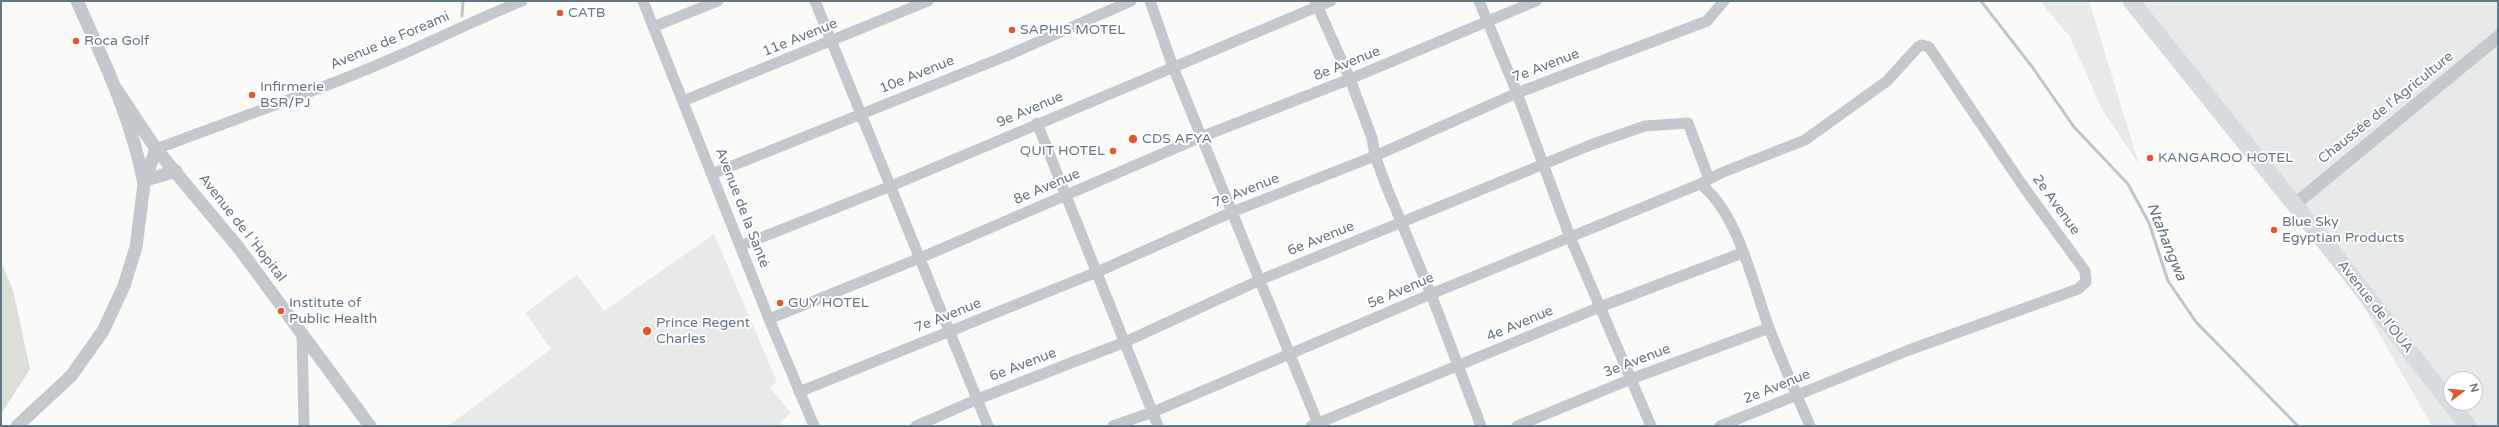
<!DOCTYPE html>
<html>
<head>
<meta charset="utf-8">
<style>
  body { margin:0 }
  #map { position:relative; width:2499px; height:427px; overflow:hidden; background:#fafaf8; font-family:"Varela Round",sans-serif }
  canvas { display:block }
  .frame { position:absolute; inset:0; border:2px solid #657683; pointer-events:none }
  .north { position:absolute; left:2443px; top:371px; width:40px; height:40px; box-sizing:border-box; background:#fff; border:1px solid #c1c8cd; border-radius:50%; rotate:74deg; font-size:11px; font-weight:700; line-height:16px; text-align:center; color:#657683 }
  .north::after { content:''; display:block; margin:auto; width:14px; height:18px; background:#e4572e; clip-path:polygon(50% 0,100% 100%,50% 72%,0 100%) }
</style>
</head>
<body>
<div id="map">
<canvas width="2499" height="427"></canvas>
<div class="frame"></div>
<div class="north">N</div>
</div>
<script>
const g = document.querySelector('canvas').getContext('2d');
g.lineJoin = 'round';
function fillPath(path, color) { g.fillStyle = color; g.fill(path, 'evenodd'); }
function stroke(path, color, width, dash) { g.strokeStyle = color; g.lineWidth = width; g.lineCap = dash ? 'butt' : 'round'; g.setLineDash(dash || []); g.stroke(path); }
function label(font, color, halo, rows, align = 'center') {
  g.font = font + ' "Varela Round",sans-serif'; g.lineWidth = 4; g.setLineDash([]); g.textBaseline = 'middle'; g.strokeStyle = halo; g.fillStyle = color; for (const [text, x, y, turn = 0] of rows) {
    g.save(); g.translate(x, y); g.rotate((+turn || 0) * Math.PI / 180); g.textAlign = isNaN(turn) ? turn : align; if (halo) g.strokeText(text, 0, 0); g.fillText(text, 0, 0); g.restore();
  }
}
fillPath(new Path2D(`
  M2040,1H2089L2139,164L2102,109L2070,37Z
  M2131,1H2498V426H2432L2331,250ZM2451,379H2475V403H2451Z
  M714,234L777,382L770,388L791,413L780,422L783,426H448L551,349L525,313L577,275L604,311Z`), '#e8e9e9');
fillPath(new Path2D(`
  M1,262L13,290L30,369L1,414Z`), '#dadfd7');
stroke(new Path2D(`
  M1981,1L2033,68L2074,127L2128,184L2149,223L2168,281L2196,322L2298,426
  M462,16L463,1`), '#bbc7cb', 3);
stroke(new Path2D(`
  M643,1L769,319L814,426
  M815,1L988,426
  M1150,1L1173,67L1319,426
  M1315,1L1350,79L1372,138L1375,156L1387,188L1431,294L1481,426
  M1479,1L1517,93L1570,237L1651,426
  M653,27L718,1
  M683,101L928,1
  M1037,123L1158,426
  M156,149C243,116 330,87 414,49C450,33 485,16 522,1
  M712,174L1006,56L1131,1
  M1700,184C1738,212 1753,285 1769,328C1782,361 1796,394 1810,426
  M740,246L891,186L1331,1
  M769,319L920,258L1201,137L1350,79L1536,1
  M302,333L304,426
  M799,392L1097,272L1232,212L1375,156L1517,93L1707,21L1724,1
  M916,426L978,399L1125,342L1260,280L1593,144L1645,126L1688,123L1709,179
  M1113,426L1153,412L1431,294L1700,184L1721,173L1805,140L1887,81L1918,47L1922,45L1929,47L2023,186L2085,271L2086,282L2078,289L1909,350L1720,426
  M1311,426L1600,307L1742,253
  M1517,426L1631,379L1769,328`), '#c3c8cc', 11);
stroke(new Path2D(`
  M77,1C104,61 132,119 144,184
  M117,90L156,149L238,247L370,426
  M146,180L176,171
  M2294,205L2498,37
  M17,426L71,376L103,331L124,286L136,247L144,184L156,149`), '#c3c8cc', 13);
stroke(new Path2D(`
  M2131,1L2331,250L2468,426`), '#d6dbdf', 17);
for (const [x, y, r, color] of [
  [560,13,4,"#e4572e"],
  [1012,30,4,"#e4572e"],
  [76,41,4,"#e4572e"],
  [252,95,4,"#e4572e"],
  [1133,139,5,"#e4572e"],
  [1113,151,4,"#e4572e"],
  [2150,158,4,"#e4572e"],
  [2274,230,4,"#e4572e"],
  [780,303,4,"#e4572e"],
  [281,311,4,"#e4572e"],
  [647,331,5,"#e4572e"]
]) { const dot = new Path2D(); dot.arc(x, y, r, 0, 2 * Math.PI); g.fillStyle = color; g.fill(dot); stroke(dot, '#fff', 1.5); }
label('14px', '#657683', '#fff', [
  ["CATB",568,13],
  ["SAPHIS MOTEL",1020,30],
  ["Roca Golf",84,41],
  ["Infirmerie",260,87],
  ["BSR/PJ",260,103],
  ["CDS AFYA",1142,139],
  ["QUIT HOTEL",1105,151,"right"],
  ["KANGAROO HOTEL",2158,158],
  ["Blue Sky",2282,222],
  ["Egyptian Products",2282,238],
  ["Institute of",289,303],
  ["Public Health",289,319],
  ["GUY HOTEL",788,303],
  ["Prince Regent",656,323],
  ["Charles",656,339]
], 'left');
label('14px', '#657683', '#fff', [
  ["11e Avenue",800,38,-22],
  ["Avenue de Foreami",390,41,-23],
  ["8e Avenue",1347,64,-22],
  ["7e Avenue",1546,66,-21],
  ["10e Avenue",917,75,-22],
  ["Chaussée de l'Agriculture",2386,108,-39],
  ["9e Avenue",1030,110,-23],
  ["8e Avenue",1047,187,-23],
  ["7e Avenue",1246,191,-22],
  ["2e Avenue",2056,205,54],
  ["Avenue de la Santé",742,208,69],
  ["Avenue de l 'Hopital",242,228,52],
  ["6e Avenue",1321,239,-22],
  ["5e Avenue",1401,291,-23],
  ["Avenue de l'OUA",2375,307,52],
  ["7e Avenue",948,316,-22],
  ["4e Avenue",1520,324,-23],
  ["3e Avenue",1637,361,-21],
  ["6e Avenue",1023,365,-21],
  ["2e Avenue",1777,387,-22]
]);
label('italic 15px', '#60757c', '#fff', [
  ["Ntahangwa",2166,242,68]
]);
</script>
</body>
</html>
